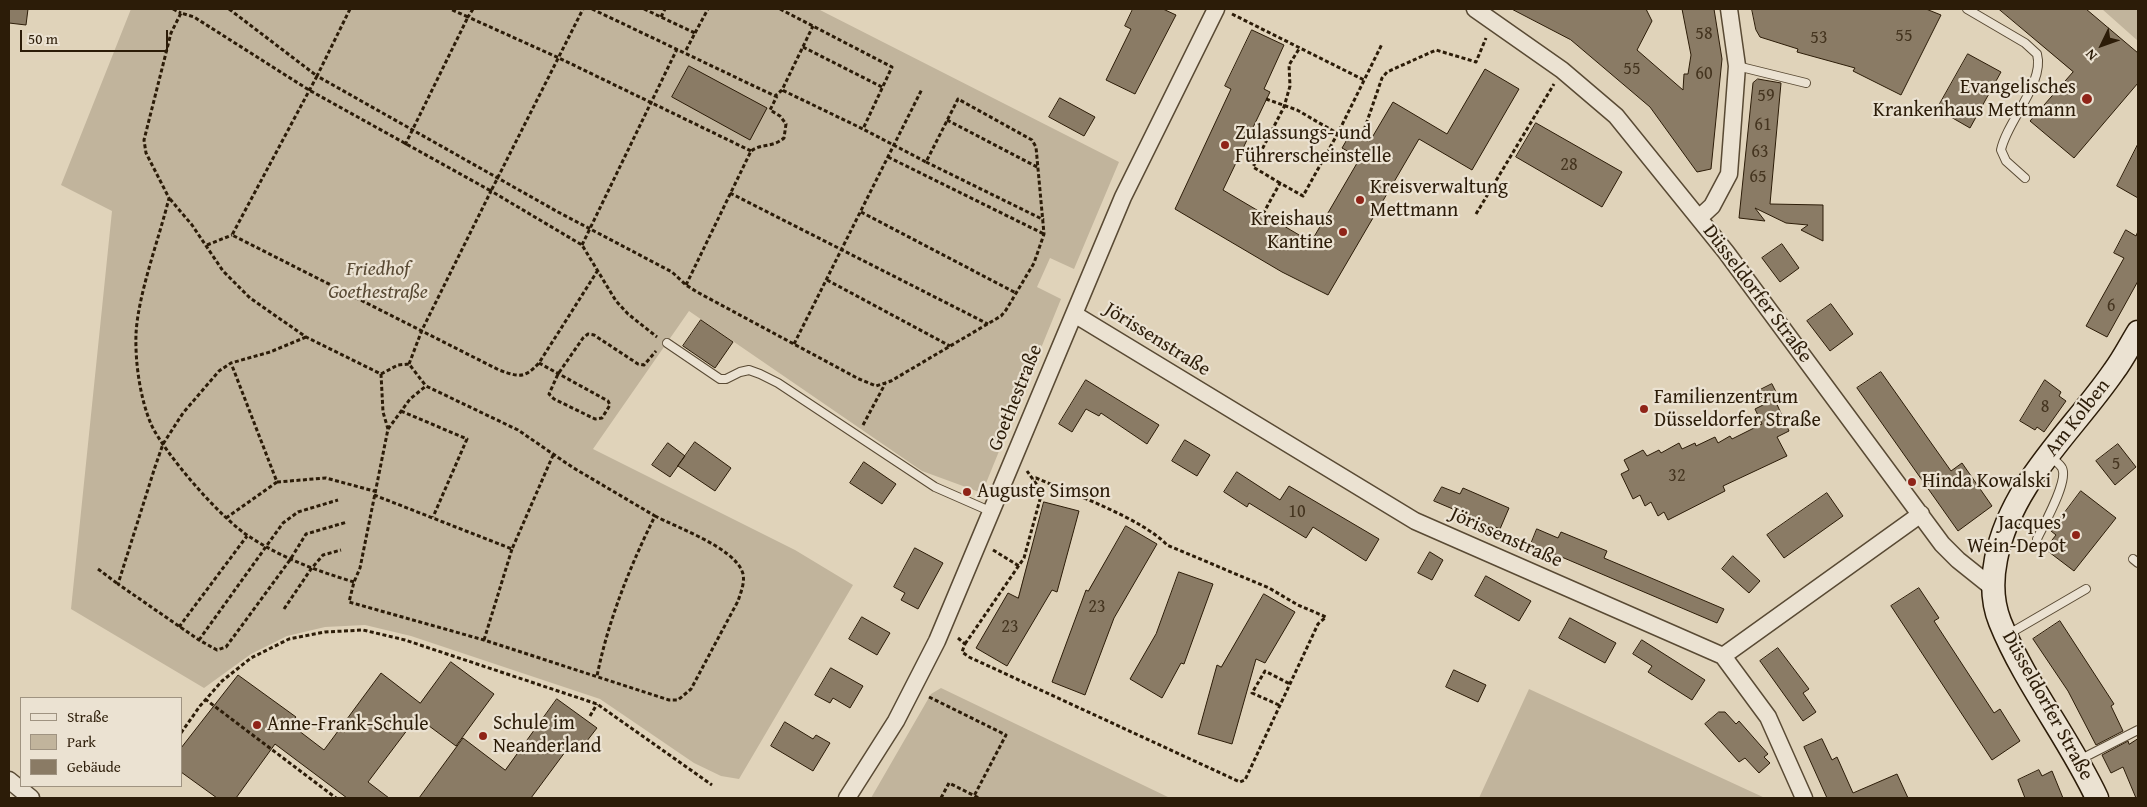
<!DOCTYPE html>
<html>
<head>
<meta charset="utf-8">
<style>
  body { margin:0 }
  #map { position:relative; width:2147px; height:807px; overflow:hidden; background:#e0d3ba; font-family:"Gentium Book Plus",serif }
  canvas { display:block }
  .frame { position:absolute; inset:0; border:10px solid #2c1c08; pointer-events:none }
  .legend { position:absolute; left:20px; top:697px; width:162px; height:90px; box-sizing:border-box; background:#ebe2d2; border:1px solid #9f9381; margin:0; padding:6px 9px; list-style:none; font-size:15px; color:#2c1c08 }
  .legend li { display:flex; align-items:center; gap:10px; height:25px }
  .legend b { width:25px; border:1px solid #9f9381 }
  .north { position:absolute; left:2077px; top:20px; width:50px; height:50px; -webkit-text-stroke:4px #ebe2d2; paint-order:stroke; rotate:228deg; font-size:14px; font-weight:700; line-height:20px; text-align:center; color:#2c1c08 }
  .north::after { content:''; display:block; margin:auto; width:18px; height:22px; background:#2c1c08; clip-path:polygon(50% 0,100% 100%,50% 72%,0 100%) }
  .scale { position:absolute; left:20px; top:30px; width:148px; height:22px; box-sizing:border-box; border:2px solid #2c1c08; border-top:0; padding-left:6px; font-size:15px; line-height:18px; white-space:nowrap; color:#2c1c08; -webkit-text-stroke:4px #ebe2d2; paint-order:stroke }
</style>
</head>
<body>
<div id="map">
<canvas width="2147" height="807"></canvas>
<div class="frame"></div>
<ul class="legend">
<li><b style="height:6px;background:#ebe2d2"></b>Straße</li>
<li><b style="height:14px;background:#c1b49c"></b>Park</li>
<li><b style="height:14px;background:#8a7b65"></b>Gebäude</li>
</ul>
<div class="north">N</div>
<div class="scale">50 m</div>
</div>
<script>
const g = document.querySelector('canvas').getContext('2d');
g.lineJoin = 'round';
function fillPath(path, color) { g.fillStyle = color; g.fill(path, 'evenodd'); }
function stroke(path, color, width, dash) { g.strokeStyle = color; g.lineWidth = width; g.lineCap = dash ? 'butt' : 'round'; g.setLineDash(dash || []); g.stroke(path); }
function label(font, color, halo, rows, align = 'center') {
  g.font = font + ' "Gentium Book Plus",serif'; g.lineWidth = 4.5; g.setLineDash([]); g.textBaseline = 'middle'; g.strokeStyle = halo; g.fillStyle = color; for (const [text, x, y, turn = 0] of rows) {
    g.save(); g.translate(x, y); g.rotate((+turn || 0) * Math.PI / 180); g.textAlign = isNaN(turn) ? turn : align; if (halo) g.strokeText(text, 0, 0); g.fillText(text, 0, 0); g.restore();
  }
}
fillPath(new Path2D(`
  M131,9H818L1119,162L1074,269L1050,258L1037,287L1061,299L982,493L922,471L689,311L593,449L795,550L853,585L739,779L721,776L694,763L600,699L411,636L365,625L325,627L287,636L251,654L204,688L71,609L112,211L61,185Z
  M2102,9H2138V41Z
  M941,688L1170,798H871L931,694Z
  M1529,689L1765,798H1479Z`), '#c1b49c');
const building = new Path2D(`
  M9,9H28L26,25L9,23Z
  M1133,9H1163L1176,15L1135,94L1106,80L1131,29L1125,26Z
  M1512,9H1646L1652,21L1637,50L1683,90L1684,74H1688L1691,55L1682,9H1714L1722,59L1711,169L1697,172L1650,107L1571,40Z
  M1752,9H1926L1941,15L1901,95L1853,71L1855,68L1797,52L1798,49L1760,37L1756,30Z
  M1999,9H2086L2138,53V83L2074,158L2030,121L2073,72Z
  M1252,30L1284,45L1264,89L1270,92L1223,190L1311,242L1360,158L1342,148L1352,131L1370,141L1393,102L1447,134L1485,69L1519,89L1472,170L1419,139L1328,295L1282,272L1175,209L1231,89L1225,86Z
  M1968,54L2001,72L1970,128L1937,109Z
  M689,66L767,108L750,140L672,97Z
  M1758,79L1781,83L1770,204L1823,205V241L1801,230L1808,225L1786,223L1755,208L1765,221L1739,218L1753,83Z
  M1060,98L1095,117L1084,136L1049,117Z
  M1536,123L1622,172L1602,207L1516,157Z
  M2138,144V198L2117,186Z
  M2126,230L2136,236L2138,231V281L2107,337L2086,326L2124,258L2114,253Z
  M1782,244L1799,268L1780,282L1762,258Z
  M1831,304L1853,334L1830,351L1807,321Z
  M701,320L733,342L715,368L683,346Z
  M1881,372L1951,471L1962,463L1992,506L1958,531L1857,388Z
  M1086,380L1159,425L1147,444L1101,413L1099,416L1086,409L1072,432L1059,424Z
  M2045,380L2061,392L2059,396L2066,401L2044,432L2037,427L2035,430L2020,421Z
  M1772,384L1779,398L1775,400L1789,431L1777,437L1787,456L1723,486L1725,491L1668,520L1664,512L1658,516L1651,502L1645,506L1640,495L1633,499L1621,474L1629,470L1624,460L1643,450L1647,456L1659,450L1661,453L1679,443L1682,449L1695,443L1696,446L1715,437L1718,443L1730,436L1732,439L1762,424L1755,409L1765,404L1758,391Z
  M1185,440L1210,455L1197,476L1172,461Z
  M695,442L731,468L715,491L678,466Z
  M668,443L685,456L670,477L652,465Z
  M2118,444L2136,467L2115,485L2096,461Z
  M864,462L896,484L882,504L850,483Z
  M1237,472L1280,500L1289,486L1379,539L1366,561L1313,527L1306,538L1249,503L1247,507L1224,492Z
  M1442,487L1460,494L1463,488L1509,508L1500,529L1434,501Z
  M2081,491L2116,518L2074,571L2045,549L2056,535L2051,531Z
  M1827,493L1843,516L1784,558L1767,535Z
  M1044,502L1079,511L1057,592L1052,590L1007,666L976,648L1008,593L1018,598Z
  M1126,526L1157,544L1114,618L1085,695L1052,682L1086,590L1088,591Z
  M1537,529L1558,538L1561,532L1607,551L1604,558L1724,609L1717,623L1531,544Z
  M915,548L943,563L918,609L901,600L905,593L894,587Z
  M1430,552L1443,560L1432,580L1418,573Z
  M1733,556L1760,581L1749,593L1722,569Z
  M1179,572L1213,584L1184,664L1181,663L1162,698L1130,679L1156,634Z
  M1486,576L1531,601L1519,621L1475,596Z
  M1919,588L1939,618L1934,621L1994,713L2000,709L2020,741L1992,760L1891,606Z
  M1264,594L1295,612L1265,663L1256,659L1232,744L1198,734L1217,665L1221,667Z
  M862,617L890,633L877,655L849,639Z
  M1570,618L1616,643L1605,663L1559,638Z
  M2060,621L2114,704L2111,706L2123,731L2096,745L2068,691L2033,639Z
  M1642,640L1705,680L1692,700L1648,672L1652,666L1633,654Z
  M1778,648L1809,689L1803,693L1816,712L1803,721L1760,661Z
  M451,662L494,694L456,746L417,717L368,782L389,798H347L275,744L236,798H217L181,772V748L238,675L296,717L290,724L324,750L381,673L420,703Z
  M831,668L863,686L850,708L833,698L830,703L815,695Z
  M1454,670L1486,685L1478,702L1446,687Z
  M557,699L597,728L583,746L574,740L531,798H419L463,738L505,770Z
  M1719,712H1725L1736,724L1739,721L1768,754L1764,757L1770,763L1759,773L1745,758L1739,762L1705,724Z
  M785,722L813,739L816,735L830,743L813,771L771,746Z
  M1822,739L1832,760L1837,757L1853,793L1897,774L1908,798H1827L1804,747Z
  M2138,739V798H2136L2123,767L2111,773L2102,755L2128,741L2129,744Z
  M2039,770L2042,776L2052,771L2063,798H2025L2018,780Z`);
fillPath(building, '#8a7b65');
stroke(building, '#2c1c08', 1);
const lane = new Path2D(`
  M1967,9L2025,43L2037,54C2045,83 2007,121 2001,150L2006,161L2025,178
  M1737,66L1806,83
  M667,343L720,379H726L740,372L749,370L760,374L778,383L935,487L992,512
  M2037,539C2043,526 2069,481 2062,468C2060,464 2054,460 2051,457
  M2133,559L2138,563
  M2007,635L2086,589
  M2079,760L2138,730`);
const street = new Path2D(`
  M1475,9L1562,70L1616,116L1726,252L1942,544L1958,560L1993,588
  M1699,218L1712,206L1729,174L1737,66L1729,9
  M1074,314L1415,521L1723,656
  M1723,656L1921,514
  M1723,656L1768,717L1804,798
  M9,780L31,798
  M847,798L896,721L937,641L1123,197L1216,9`);
const secondary = new Path2D(`
  M2097,798C2069,738 2025,684 2000,622C1992,602 1992,579 1996,559C2011,483 2072,432 2114,371C2123,359 2130,345 2138,332`);
stroke(lane, '#594a34', 10);
stroke(street, '#594a34', 19);
stroke(secondary, '#2c1c08', 25);
stroke(new Path2D(`
  M173,9L181,13
  M229,9L317,76L232,235L499,370C519,377 524,379 539,363L598,270
  M350,9L317,76L558,212L672,272L686,285L697,292L859,379L876,386L891,381L1001,316L1006,310L1034,263L1044,234L1036,147L1032,140L958,99L926,162L863,129
  M473,9L468,17L559,58L751,151
  M592,9L775,96L782,90L813,26
  M644,9L695,33L685,52
  M780,9L892,67L863,129L782,90
  M1232,14L1364,80
  M661,17L665,9
  M695,33L708,9
  M803,47L882,87
  M1266,99L1297,110L1347,139
  M947,120L1039,168
  M1362,136L1382,78L1387,72L1436,50L1476,62L1486,38
  M405,145L468,17L450,9
  M888,157L1044,234
  M926,162L1044,220
  M1280,183L1253,167L1284,107L1290,86L1289,65L1299,49
  M730,193L988,324
  M170,199L192,225L223,271L250,298L306,337L381,374L383,412L388,429L360,568L354,582L349,602L484,640L669,700H678L691,689L738,601C741,592 746,580 742,571C732,547 678,528 655,516
  M861,212L1016,293
  M1263,214L1280,183L1303,196L1338,133L1382,44
  M1476,214L1554,84
  M207,245L232,235
  M582,245L677,49
  M827,280L950,346
  M686,285L751,151C762,143 772,148 784,138L786,124L780,116L770,110L777,96
  M306,337L270,352L231,363L219,371L183,413L163,444L155,467L118,584L199,640L217,650L226,647L290,560L306,534L347,522
  M794,344L922,89
  M539,363L608,401L610,405L602,418L595,419L554,399L549,394L558,374L583,338L588,334L594,335L638,364L644,365L656,351
  M409,364L422,330L491,191L582,245L616,301L628,314L657,337
  M381,374L398,365L409,364L426,386
  M401,411L467,439L433,517
  M863,425L885,384
  M388,429L410,399L426,386L518,430L572,467L655,516C630,566 608,621 597,676
  M277,482L326,478L374,491
  M374,495L512,549L554,453
  M226,518L277,482L231,363
  M993,550L1019,566
  M98,569L118,584
  M354,582C317,571 282,558 250,537C222,520 164,453 151,424C140,398 135,362 136,334C138,294 159,239 169,198L146,153L144,140L171,33L181,13L194,17L309,90L491,191L583,9
  M284,609L311,569L323,555L341,550
  M179,627L247,536
  M958,638L965,644L962,652L969,657L1240,782L1245,780L1318,624L1326,617L1298,605L1269,588L1167,545C1143,519 1071,493 1036,478L1033,479
  M199,640L283,523L298,512L338,500
  M484,640L512,549
  M965,644L1024,558L1042,492L1027,471
  M929,697L1006,735L974,796
  M205,699L336,798
  M1279,705L1252,693L1265,671L1290,684
  M590,716L597,704
  M181,733L200,706L222,681L251,658L289,639L325,632L363,630L405,640L597,704L712,785
  M941,798L949,783L979,798`), '#2c1c08', 3, [4, 2.5]);
stroke(lane, '#ebe2d2', 8);
stroke(street, '#ebe2d2', 16);
stroke(secondary, '#ebe2d2', 22);
for (const [x, y, r, color] of [
  [2087,99,6,"#8f2418"],
  [1225,145,5,"#8f2418"],
  [1360,200,5,"#8f2418"],
  [1343,232,5,"#8f2418"],
  [1644,409,5,"#8f2418"],
  [1912,482,5,"#8f2418"],
  [967,492,5,"#8f2418"],
  [2076,535,5,"#8f2418"],
  [257,725,5,"#8f2418"],
  [483,736,5,"#8f2418"]
]) { const dot = new Path2D(); dot.arc(x, y, r, 0, 2 * Math.PI); g.fillStyle = color; g.fill(dot); stroke(dot, '#ebe2d2', 2); }
label('18px', '#44341f', null, [
  ["58",1704,34],
  ["55",1904,36],
  ["53",1819,38],
  ["55",1632,69],
  ["60",1704,74],
  ["59",1766,96],
  ["61",1763,125],
  ["63",1760,152],
  ["28",1569,165],
  ["65",1758,177],
  ["6",2111,306],
  ["8",2045,407],
  ["5",2116,464],
  ["32",1677,476],
  ["10",1297,512],
  ["23",1097,607],
  ["23",1010,627]
]);
label('20px', '#2c1c08', '#ebe2d2', [
  ["Evangelisches",2076,88,"right"],
  ["Krankenhaus Mettmann",2076,111,"right"],
  ["Zulassungs- und",1235,134],
  ["Führerscheinstelle",1235,157],
  ["Kreisverwaltung",1370,188],
  ["Mettmann",1370,211],
  ["Kreishaus",1333,220,"right"],
  ["Kantine",1333,243,"right"],
  ["Familienzentrum",1654,398],
  ["Düsseldorfer Straße",1654,421],
  ["Hinda Kowalski",1922,482],
  ["Auguste Simson",977,492],
  ["Jacques’",2066,524,"right"],
  ["Wein-Depot",2066,547,"right"],
  ["Schule im",493,724],
  ["Neanderland",493,747],
  ["Anne-Frank-Schule",267,725]
], 'left');
label('italic 20px', '#594a34', '#ebe2d2', [
  ["Friedhof",378,270],
  ["Goethestraße",378,293]
]);
label('20px', '#2c1c08', '#ebe2d2', [
  ["Düsseldorfer Straße",1757,294,53],
  ["Jörissenstraße",1157,340,32],
  ["Goethestraße",1016,398,-68],
  ["Am Kolben",2078,418,-52],
  ["Jörissenstraße",1506,538,24],
  ["Düsseldorfer Straße",2047,706,61]
]);
</script>
</body>
</html>
